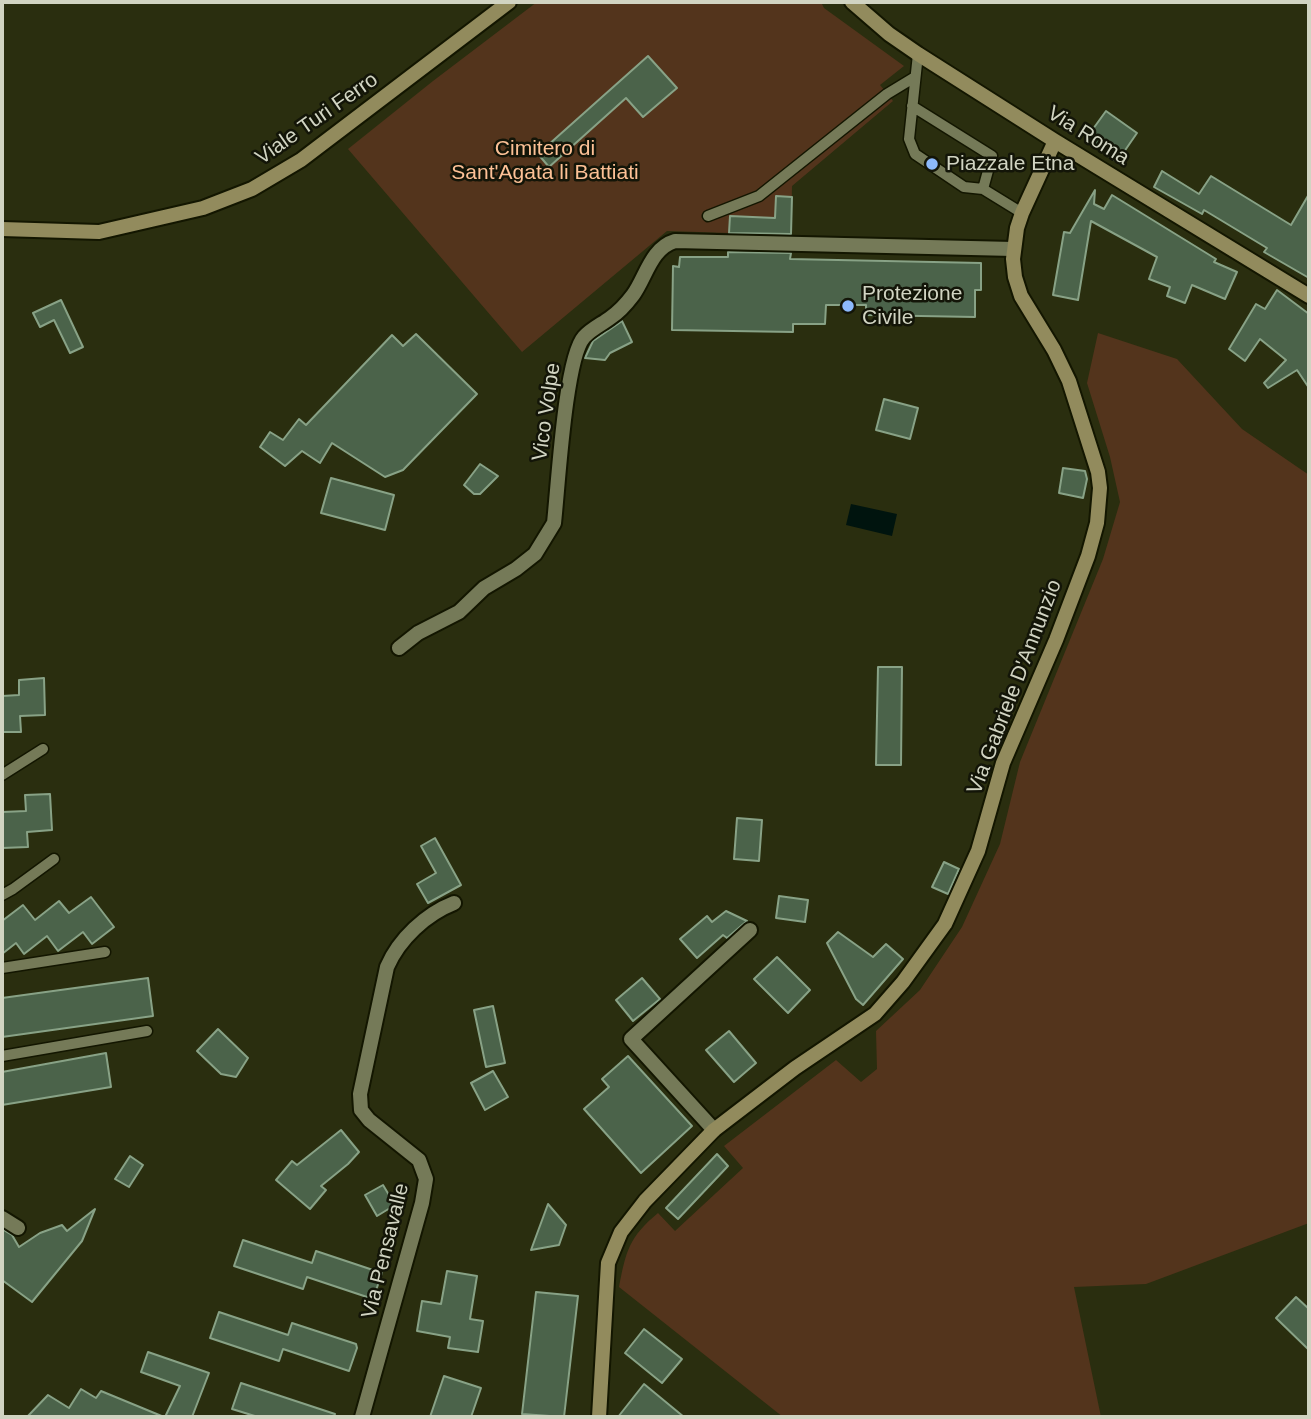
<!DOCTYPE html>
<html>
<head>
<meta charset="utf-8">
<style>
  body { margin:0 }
  #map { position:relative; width:1311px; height:1419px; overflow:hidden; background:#2a2e0f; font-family:Helvetica,sans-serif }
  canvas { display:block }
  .frame { position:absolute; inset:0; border:4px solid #d1d4c2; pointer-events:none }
</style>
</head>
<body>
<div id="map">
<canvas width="1311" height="1419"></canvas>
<div class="frame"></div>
</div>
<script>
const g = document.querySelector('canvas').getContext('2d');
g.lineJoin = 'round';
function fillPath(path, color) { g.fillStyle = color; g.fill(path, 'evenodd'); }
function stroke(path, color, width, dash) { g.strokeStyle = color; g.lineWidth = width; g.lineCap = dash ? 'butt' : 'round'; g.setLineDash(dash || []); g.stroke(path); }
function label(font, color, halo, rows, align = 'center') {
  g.font = font + ' Helvetica,sans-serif'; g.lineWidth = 5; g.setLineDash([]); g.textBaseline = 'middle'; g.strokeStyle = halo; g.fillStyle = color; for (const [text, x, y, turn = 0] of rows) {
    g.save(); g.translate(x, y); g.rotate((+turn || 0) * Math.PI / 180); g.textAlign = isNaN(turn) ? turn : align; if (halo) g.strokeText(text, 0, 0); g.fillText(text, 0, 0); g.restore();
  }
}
fillPath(new Path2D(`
  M537,2H821L824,8L904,66L880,85L893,101L792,186L791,235L667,231L522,352L348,149L433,81Z
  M1098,333L1177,359L1242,429L1309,475V1223L1146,1284L1074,1287L1101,1417H783L619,1287C626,1251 629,1237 658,1213L675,1231L743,1168L724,1146L836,1060L861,1082L877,1069L876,1031L920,990L962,927L1000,844L1020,762L1103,559L1120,502L1110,457L1087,383Z`), '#53341c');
fillPath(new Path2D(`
  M851,504L897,514L892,536L846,525Z`), '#00140e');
const building = new Path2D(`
  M648,56L677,88L643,117L626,98L549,167L538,154Z
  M1106,111L1137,133L1117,162L1085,140Z
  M1162,171L1199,194L1211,176L1291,225L1309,194V278L1264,252L1267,248L1204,210L1202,214L1154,187Z
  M1095,190L1094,204L1104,209L1112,195L1216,259L1214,262L1237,272L1225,299L1192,285L1185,303L1167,296L1170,287L1149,279L1157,257L1091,221L1078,300L1053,295L1064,232L1070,233Z
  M776,196L792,197L791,234L729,233L730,216L775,218Z
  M728,252L791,253L790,259L981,263V290H975V317L866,315V305H826L825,324H793V332L672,330L673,266L679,267L680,257H728Z
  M1277,290L1309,314V388L1297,370L1268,388L1264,383L1286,360L1260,339L1245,361L1229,349L1256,304L1265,309Z
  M61,300L83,347L70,353L54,320L40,327L33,313Z
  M622,321L632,342L610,353L605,360L585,358L593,341Z
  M416,334L477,394L403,470L385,477L332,443L320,463L302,451L285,466L260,447L270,432L283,440L299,419L306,425L392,335L403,346Z
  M884,399L918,408L910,439L876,430Z
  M480,464L498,476L480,494H474L464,485Z
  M1063,468L1085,471L1087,479L1083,498L1059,493Z
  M331,478L394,495L385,530L321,513Z
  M878,667H902L901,765H876Z
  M44,678L45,715L20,716L21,732H2V696L19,695V680Z
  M50,794L52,830L27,832L28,847L2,848V812L26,811L25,795Z
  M737,818L762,820L759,861L734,859Z
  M435,838L461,885L428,903L417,884L436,873L421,846Z
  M944,862L959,869L948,894L932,887Z
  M779,896L808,900L805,922L776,918Z
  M91,897L114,927L92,944L83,932L58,951L47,936L24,954L16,943L2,954V921L23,905L35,920L59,901L69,913Z
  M726,911L747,921L727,938L723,935L697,958L680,939L707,916L712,922Z
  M838,932L873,957L886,944L903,959L863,1005L856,999L827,943Z
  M777,957L810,990L788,1013L754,979Z
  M148,978L153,1016L2,1037V998Z
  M642,978L660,999L633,1021L616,1000Z
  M493,1006L505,1063L486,1067L474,1010Z
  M218,1029L248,1058L236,1077L221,1074L197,1051Z
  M729,1031L756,1063L734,1082L706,1050Z
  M106,1053L111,1087L2,1105V1072Z
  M628,1056L692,1126L641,1173L584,1109L609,1087L602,1079Z
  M493,1071L508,1097L485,1110L471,1083Z
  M341,1130L359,1152L348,1164L321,1186L326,1190L310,1209L276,1180L292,1161L297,1165Z
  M717,1154L728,1166L678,1219L666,1208Z
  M130,1156L143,1165L129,1187L115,1179Z
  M383,1185L395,1205L377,1216L365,1195Z
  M548,1204L566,1225L559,1245L531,1250Z
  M95,1209L82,1241L32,1302L2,1280V1229L12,1235L19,1247L40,1233L62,1225L67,1231Z
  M243,1240L312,1263L316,1251L382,1273L373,1299L307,1277L303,1289L234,1266Z
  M447,1271L477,1276L470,1319L483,1321L478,1352L448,1348L450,1337L417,1331L422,1301L441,1304Z
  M536,1292L578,1296L564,1417L522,1414Z
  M1296,1297L1309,1309V1350L1276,1318Z
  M219,1312L288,1335L292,1323L356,1344L357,1348L349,1371L283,1349L279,1361L210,1338Z
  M644,1329L682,1359L662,1383L625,1353Z
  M148,1352L209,1373L192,1417H165L180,1386L141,1372Z
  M444,1376L481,1388L471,1417H430Z
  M241,1383L335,1414L334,1417H258L232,1409Z
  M644,1384L684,1417H618Z
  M81,1389L96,1398L101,1391L164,1417H27L48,1395L69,1408Z`);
fillPath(building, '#4b634a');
stroke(building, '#88a286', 2);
const service = new Path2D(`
  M918,54L909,139L915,154L964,187L983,189L1022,213
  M912,106L992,156L983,189
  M708,216L759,196L887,94L915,77
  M2,775L43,749
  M2,895L13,889L54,859
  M2,968L105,952
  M2,1056L147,1031`);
const minor = new Path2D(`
  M399,648L418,633L459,612L484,588L516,569L535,554L554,523C558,488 565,358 584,337C591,329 602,324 610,318C619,312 627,303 633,295C646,277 651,248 675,241L1013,249
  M714,1130L631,1039L750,930
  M2,1218L18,1228
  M362,1417L422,1203L426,1179L419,1160L369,1120L361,1110L360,1094L387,967C399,939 426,914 454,903`);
const secondary = new Path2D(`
  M852,2L889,34L918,54L1055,141L1309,296
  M2,229L99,232L203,208L252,189L301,160L509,2
  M599,1417L608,1263L621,1232L645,1201L714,1130L795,1068L875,1014L903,982L945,924L978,851L1003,763L1056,640L1088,556L1097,523L1100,488L1098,472L1069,381L1054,350L1021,296L1015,277L1013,259L1017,228L1022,213L1055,141`);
stroke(service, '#131600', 13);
stroke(minor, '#131600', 18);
stroke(secondary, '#131600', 18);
stroke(service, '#757a58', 10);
stroke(minor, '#757a58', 14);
stroke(secondary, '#928b5d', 14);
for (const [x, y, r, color] of [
  [932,164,7,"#8cb9fc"],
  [848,306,7,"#8cb9fc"]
]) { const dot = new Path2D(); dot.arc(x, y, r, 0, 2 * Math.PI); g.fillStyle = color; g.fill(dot); stroke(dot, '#131508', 2.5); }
label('21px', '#d1d4c2', '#131508', [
  ["Viale Turi Ferro",317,119,-35],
  ["Via Roma",1088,136,32],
  ["Vico Volpe",547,412,-82],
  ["Via Gabriele D'Annunzio",1015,687,-69],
  ["Via Pensavalle",386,1251,-76]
]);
label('21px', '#fdc196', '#131508', [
  ["Cimitero di",545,149],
  ["Sant'Agata li Battiati",545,173]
]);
label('21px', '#d1d4c2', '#131508', [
  ["Piazzale Etna",946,164],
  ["Protezione",862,294],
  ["Civile",862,318]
], 'left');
</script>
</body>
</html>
